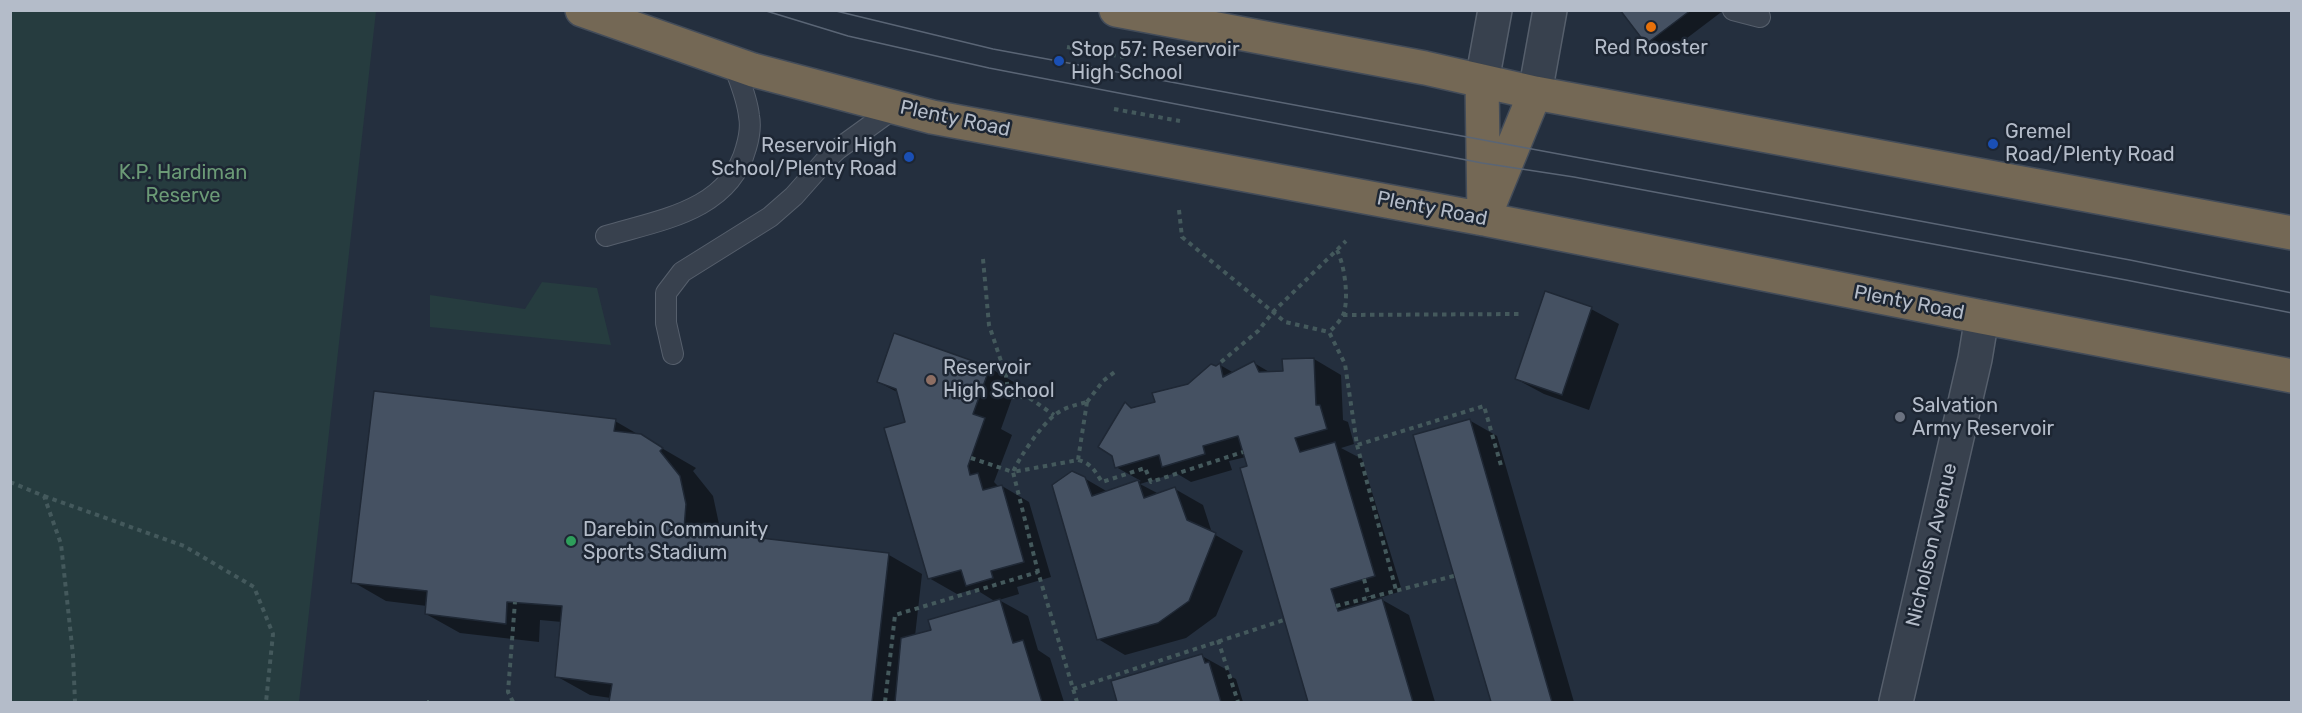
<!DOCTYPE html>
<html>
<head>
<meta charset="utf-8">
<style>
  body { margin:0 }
  #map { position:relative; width:2302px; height:713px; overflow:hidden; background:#242f3e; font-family:Rubik,sans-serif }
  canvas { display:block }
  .frame { position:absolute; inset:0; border:12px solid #b4bcc9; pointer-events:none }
</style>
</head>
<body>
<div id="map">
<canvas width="2302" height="713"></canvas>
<div class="frame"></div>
</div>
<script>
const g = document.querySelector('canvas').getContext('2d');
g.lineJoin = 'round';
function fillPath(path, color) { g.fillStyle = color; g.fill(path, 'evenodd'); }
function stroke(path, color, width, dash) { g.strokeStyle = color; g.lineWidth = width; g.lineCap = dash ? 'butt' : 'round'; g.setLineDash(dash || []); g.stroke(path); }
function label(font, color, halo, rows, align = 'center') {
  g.font = font + ' Rubik,sans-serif'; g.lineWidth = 5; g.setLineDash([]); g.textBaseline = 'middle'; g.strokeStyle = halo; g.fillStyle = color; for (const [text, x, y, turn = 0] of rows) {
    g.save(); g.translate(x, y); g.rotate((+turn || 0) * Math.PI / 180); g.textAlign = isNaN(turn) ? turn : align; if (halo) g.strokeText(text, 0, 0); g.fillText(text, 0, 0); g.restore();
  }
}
fillPath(new Path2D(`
  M10,11H376L299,702H11Z
  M542,282L597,288L611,345L430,327V295L525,309Z`), '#263c3f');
fillPath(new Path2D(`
  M1622,10H1724L1666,54L1647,43Z
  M1591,309L1619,324L1589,410L1544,394L1516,379Z
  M895,334L990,368L1017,384L1001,429L1012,435L994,482L999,487L1002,486L1029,502L1051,577L1017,587L1019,594L999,600L1028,616L1038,650L1050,658L1064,702H610L611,698L590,695L556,676L562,622L540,620L539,642L460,633L426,614L427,606L386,601L353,582L615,421L696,468L693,471L713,496L719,524L718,535L889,555L922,574L915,636L933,631L996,602L975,589L957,594L929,578L907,423L899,393L878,382Z
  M1314,359L1341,375L1343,420L1348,422L1354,444L1341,448L1362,459L1402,591L1379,598L1409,615L1435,702H1310L1241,469L1249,467L1246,457L1229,461L1232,470L1191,482L1176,473L1140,484L1159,494L1175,489L1203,505L1212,533L1243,551L1216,616L1186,638L1125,655L1098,639L1084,478L1108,492L1141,481L1116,467L1125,404L1134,409L1157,403L1220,365L1234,373L1254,363L1271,373L1284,372Z
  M1469,420L1497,436L1574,702H1492L1415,436Z
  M1202,656L1229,671L1230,676L1236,679L1243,702H1118L1112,682Z`), '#0007');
const building = new Path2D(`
  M1620,10H1691L1646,44Z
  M1545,291L1592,307L1562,395L1515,379Z
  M894,333L990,367L973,414L985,418L968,466L970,475L978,473L983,490L1002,485L1024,562L991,571L993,578L966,586L961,570L928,579L884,428L905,422L896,389L877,382Z
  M1314,358L1316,405H1320L1327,429L1295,438L1300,452L1335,442L1375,576L1331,589L1338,611L1382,598L1413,702H1308L1240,468L1247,466L1238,436L1203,446L1205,454L1162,467L1159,455L1115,468L1112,456L1098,447L1125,402L1131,408L1155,402L1152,393L1188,384L1211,364L1216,366L1220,363L1223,377L1254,361L1259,372L1283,371L1282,359Z
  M374,391L616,419L614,431L641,434L663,448L660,451L680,476L686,504L684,529L889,553L872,702H609L612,684L555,677L562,606L507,602L506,624L425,614L427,591L351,583Z
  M1470,419L1552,702H1491L1454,576L1413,435Z
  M1072,471L1085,477L1092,496L1138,480L1144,498L1175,487L1187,520L1216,533L1189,601L1158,623L1097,640L1052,485Z
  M1000,599L1013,643L1023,640L1042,702H895L901,638L931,630L928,620Z
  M1202,654L1205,663L1209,662L1221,702H1117L1111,681Z`);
fillPath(building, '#455162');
stroke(building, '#1f2835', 1.5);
const lane = new Path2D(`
  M1733,10L1760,17
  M606,236C659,220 729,211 746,148C749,138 751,126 749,116C747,97 739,80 733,63
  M673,354L666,323V293L682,272L770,217L794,196L825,161L838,149L896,107`);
const street = new Path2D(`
  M1482,81L1495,10
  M1535,93L1550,10
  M1896,702L1975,359L1982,317`);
const highway = new Path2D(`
  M582,10L753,70L932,117L1484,219L1982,317L2292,376
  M1116,10L1425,68L1535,93L2292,233
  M1482,81L1484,219
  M1488,208L1535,93`);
stroke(lane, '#565f6c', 22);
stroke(street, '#565f6c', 36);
stroke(highway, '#434c59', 36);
stroke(new Path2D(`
  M1067,47L1124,57
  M1114,109L1180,121
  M1179,210L1182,237L1273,312L1285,322L1329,332
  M1337,250C1344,264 1348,292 1345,308C1344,318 1335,326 1329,332L1345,364L1357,445L1484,406L1502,469
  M983,259L989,325L1006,376L1009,397H1028L1054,415
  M1343,315L1522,314
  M1221,362L1258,331L1273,312L1346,241
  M1087,402L1078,460L1013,472C1020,456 1042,424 1056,414C1065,407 1076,405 1087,402Z
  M1087,402L1103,381L1116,371
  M1357,445L1396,590
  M971,458L1013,472L1038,572L1077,702
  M1078,460C1091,463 1095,471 1102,482L1145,468L1151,482L1243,452
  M10,482L44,496L61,544L73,655L75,702
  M44,496L184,546L254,587L273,634L266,702
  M1364,579L1369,597
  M1336,606L1454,576
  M1218,640L1238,702
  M1073,689L1284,620
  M427,702H429
  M513,702L508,692L515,602
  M885,702L895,615L1038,572`), '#44595c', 4, [4.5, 4.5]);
stroke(lane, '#38414e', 20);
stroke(street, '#38414e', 33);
stroke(highway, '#746855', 33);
stroke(new Path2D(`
  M763,10L848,36L989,68L1482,163L1574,177L2126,280L2292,313
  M832,10L993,49L2130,260L2292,293`), '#5a6575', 1.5);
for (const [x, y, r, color] of [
  [1651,27,6,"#e8710a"],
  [1059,61,6,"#1a4fb4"],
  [1993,144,6,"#1a4fb4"],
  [909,157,6,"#1a4fb4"],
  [931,380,6,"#8d6e63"],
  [1900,417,6,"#6b7280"],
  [571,541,6,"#2e9e5b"]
]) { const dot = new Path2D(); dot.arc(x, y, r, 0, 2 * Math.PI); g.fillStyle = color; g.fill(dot); stroke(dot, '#1d2633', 2); }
label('20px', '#b4bcc9', '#1d2633', [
  ["Red Rooster",1651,48,"center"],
  ["Stop 57: Reservoir",1071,50],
  ["High School",1071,73],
  ["Gremel",2005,132],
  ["Road/Plenty Road",2005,155],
  ["Reservoir High",897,146,"right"],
  ["School/Plenty Road",897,169,"right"],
  ["Reservoir",943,368],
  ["High School",943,391],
  ["Salvation",1912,406],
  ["Army Reservoir",1912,429],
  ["Darebin Community",583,530],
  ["Sports Stadium",583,553]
], 'left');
label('20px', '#b4bcc9', '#1d2633', [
  ["Plenty Road",955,119,12],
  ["Plenty Road",1432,209,11],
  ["Plenty Road",1909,303,11],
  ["Nicholson Avenue",1932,545,-77]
]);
label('20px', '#6b9a76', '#1d2633', [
  ["K.P. Hardiman",183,173],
  ["Reserve",183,196]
]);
</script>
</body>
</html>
